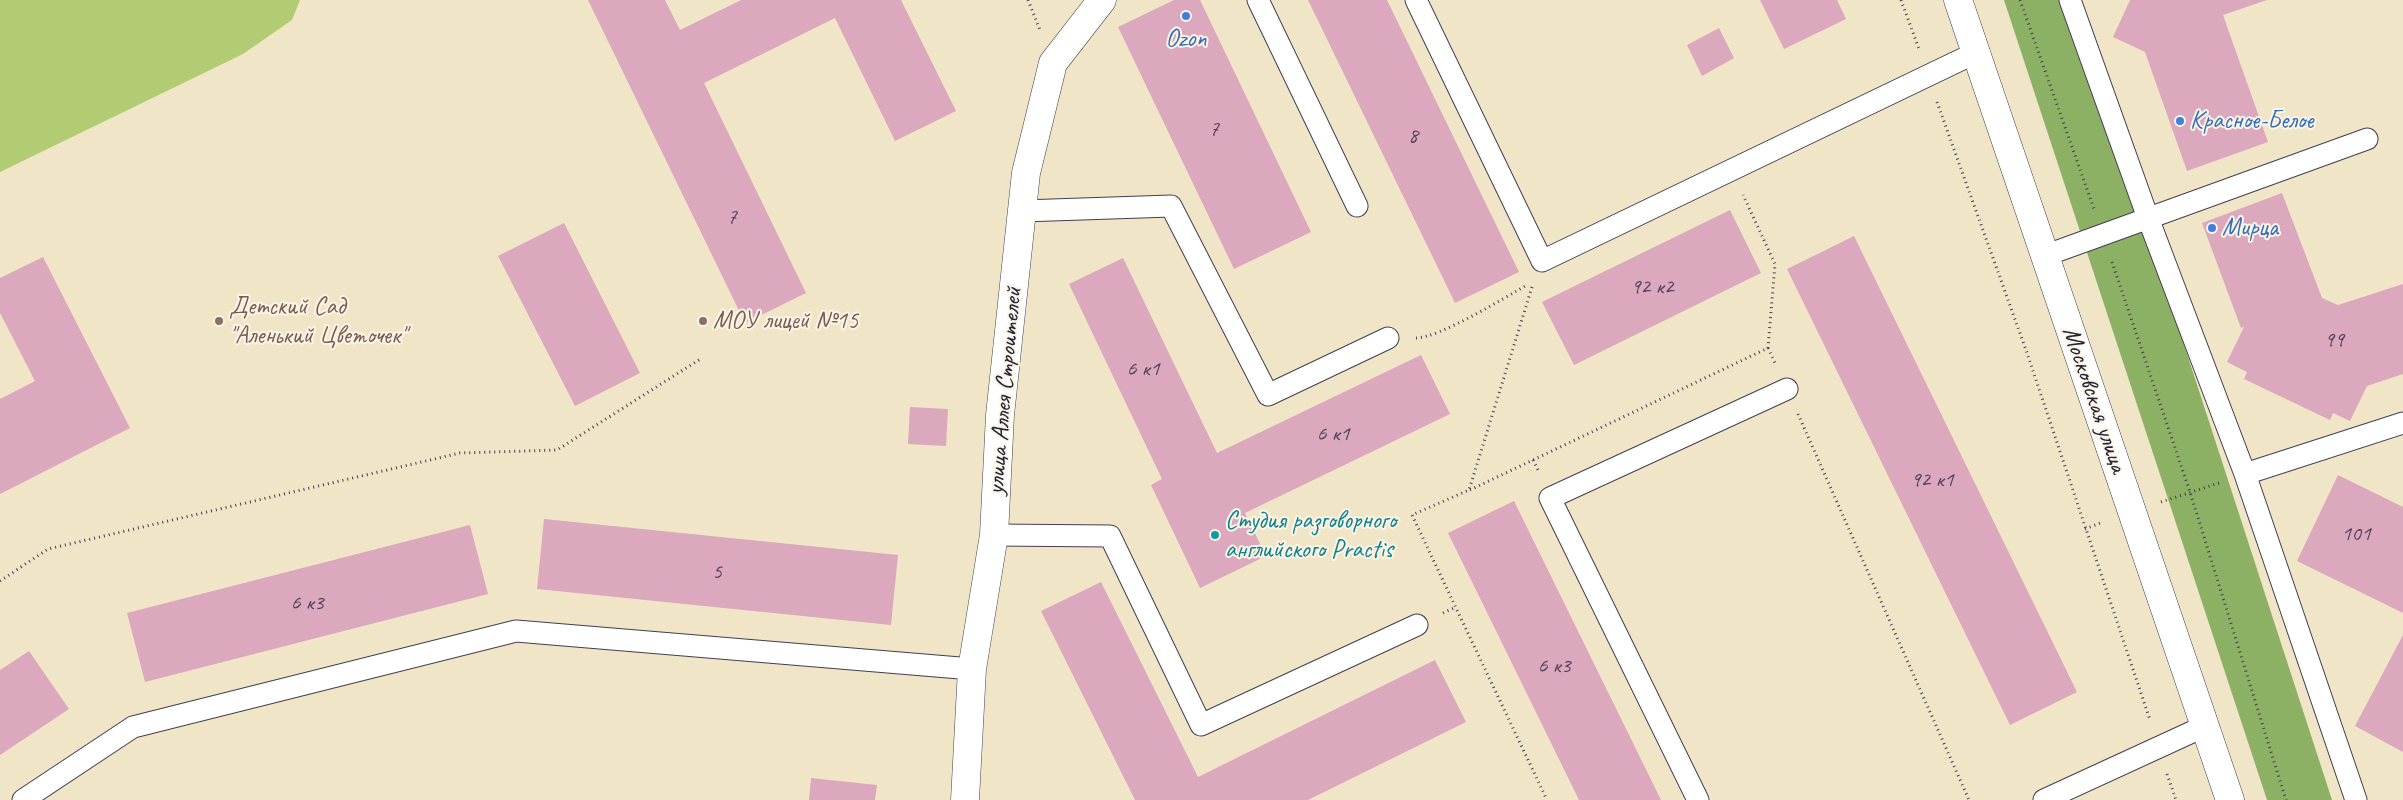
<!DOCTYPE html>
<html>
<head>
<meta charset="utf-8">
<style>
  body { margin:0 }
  canvas { display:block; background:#f1e5c8 }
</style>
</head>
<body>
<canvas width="2403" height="800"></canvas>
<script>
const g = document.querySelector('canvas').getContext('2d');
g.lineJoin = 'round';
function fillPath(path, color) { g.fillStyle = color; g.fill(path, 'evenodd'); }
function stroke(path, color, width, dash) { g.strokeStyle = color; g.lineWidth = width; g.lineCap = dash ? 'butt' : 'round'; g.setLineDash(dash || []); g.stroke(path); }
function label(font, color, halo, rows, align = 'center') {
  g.font = font + ' Caveat,sans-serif'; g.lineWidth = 4; g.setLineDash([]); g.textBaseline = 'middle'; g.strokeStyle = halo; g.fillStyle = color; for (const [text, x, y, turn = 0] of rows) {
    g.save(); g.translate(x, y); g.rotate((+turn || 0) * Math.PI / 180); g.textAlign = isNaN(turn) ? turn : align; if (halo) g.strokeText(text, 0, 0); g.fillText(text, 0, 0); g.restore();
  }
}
fillPath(new Path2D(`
  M0,0H300L292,20L243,54L0,172Z`), '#b1cc72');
fillPath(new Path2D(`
  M2004,0H2072L2332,800H2267Z`), '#8cb064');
fillPath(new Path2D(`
  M588,0H665L680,30L741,0H901L956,111L895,141L835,18L704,83L806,293L745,323Z
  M1174,0H1200L1311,232L1234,269L1118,27Z
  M1308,0H1387L1519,272L1455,303Z
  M1760,0H1837L1846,19L1784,49Z
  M2130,0H2267L2223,15L2268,142L2187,171L2145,52L2113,37Z
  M1719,28L1734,58L1702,76L1687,45Z
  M2282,193L2322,298L2338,305L2403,284V374L2367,386L2350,421L2333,413L2330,420L2244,379L2247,372L2227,362L2244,327L2241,328L2202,223Z
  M1730,210L1761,273L1574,365L1542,302Z
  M564,223L640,373L575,406L498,256Z
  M1854,236L2077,692L2010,725L1787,269Z
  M43,257L130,428L0,494V399L35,381L0,313V278Z
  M1123,258L1217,453L1421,355L1450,414L1245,513L1266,556L1200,588L1151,485L1162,479L1069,284Z
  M910,407L948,409L946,446L908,444Z
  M2338,475L2403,507V613L2297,561Z
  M1514,501L1661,800H1579L1448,533Z
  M544,519L898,555L891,625L537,589Z
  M470,525L488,594L145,682L127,613Z
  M1101,582L1198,777L1435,660L1466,722L1308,800H1135L1041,611Z
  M2403,635V752L2355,726Z
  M29,651L69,709L0,755V670Z
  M811,778L877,785L875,800H809Z`), '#dba8bd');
const service = new Path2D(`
  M1258,0L1357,206
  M1416,0L1542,261L1975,53
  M2070,0L2148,218L2245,474L2356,800
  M1022,211L1171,206L1268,395L1388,338
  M2044,256L2367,139
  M2245,474L2403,423
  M994,535L1110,536L1201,725L1417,625
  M23,800L133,727L516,631L972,669
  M1698,800L1550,498L1787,389
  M2044,800L2205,726`);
const minor = new Path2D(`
  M965,800L972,669L994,535L1000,415L1026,173L1053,63L1102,0`);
const tertiary = new Path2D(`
  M1958,0L2230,800`);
stroke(service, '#413f50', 23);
stroke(minor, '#413f50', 29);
stroke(tertiary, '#413f50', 29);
stroke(new Path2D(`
  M1028,0L1040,30
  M1901,0L1919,49
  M2020,0L2094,209
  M1937,102L2026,350L2150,720
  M2112,262L2190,492L2286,800
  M1532,287L1469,490L1412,515L1547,800
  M1416,338C1439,338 1504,298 1527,285
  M1768,348L1775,363
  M1798,414L1969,800
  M1533,460L1539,472
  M1470,490L1768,348L1775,264L1743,195
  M2161,502L2219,483
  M2085,529L2103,522
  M0,581L48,549L460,453L557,450L702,358
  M1443,613L1456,607
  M2167,774L2176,800`), '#413f50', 3, [1, 4]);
stroke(service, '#fff', 21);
stroke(minor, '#fff', 28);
stroke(tertiary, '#fff', 28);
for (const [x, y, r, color] of [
  [1186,16,5,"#3f7fe0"],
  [2180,121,5,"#3f7fe0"],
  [2212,228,5,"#3f7fe0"],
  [219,321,5,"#8d6e63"],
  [703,321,5,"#8d6e63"],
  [1215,535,5,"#0f9aa8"]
]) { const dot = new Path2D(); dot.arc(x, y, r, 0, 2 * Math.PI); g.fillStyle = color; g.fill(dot); stroke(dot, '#fcf5e5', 2); }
label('22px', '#50445c', null, [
  ["7",1214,129],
  ["8",1413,136],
  ["7",732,217],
  ["92 к2",1652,287],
  ["99",2334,340],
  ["6 к1",1143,369],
  ["6 к1",1333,434],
  ["92 к1",1932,480],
  ["101",2356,534],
  ["5",717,572],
  ["6 к3",307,603],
  ["6 к3",1554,666]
]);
label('25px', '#366cbe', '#fcf5e5', [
  ["Ozon",1186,39,"center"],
  ["Красное-Белое",2190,121],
  ["Мирца",2222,228]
], 'left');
label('25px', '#785e54', '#fcf5e5', [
  ["Детский Сад",229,307],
  ["\"Аленький Цветочек\"",229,336],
  ["МОУ лицей №15",713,321]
], 'left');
label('25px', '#22223b', '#fcf5e5', [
  ["улица Аллея Строителей",1005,391,-85],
  ["Московская улица",2094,400,71]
]);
label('25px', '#0d838f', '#fcf5e5', [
  ["Студия разговорного",1225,521],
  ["английского Practis",1225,550]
], 'left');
</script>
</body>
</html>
